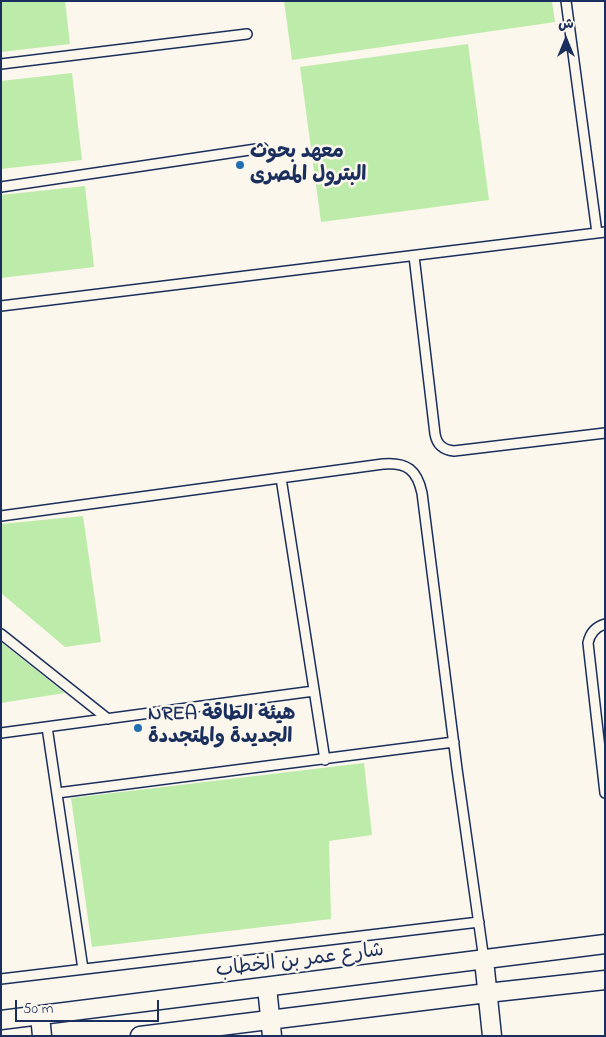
<!DOCTYPE html>
<html>
<head>
<meta charset="utf-8">
<style>
  body { margin:0 }
  #map { position:relative; width:606px; height:1037px; overflow:hidden; background:#fbf7ec; font-family:"Indie Flower","Playpen Sans Arabic",sans-serif }
  canvas { display:block }
  .frame { position:absolute; inset:0; border:2px solid #1b2f5e; pointer-events:none }
  .north { position:absolute; left:541px; top:15px; width:50px; height:50px; -webkit-text-stroke:4px #fbf7ec; paint-order:stroke; rotate:0deg; font-size:14px; font-weight:700; line-height:20px; text-align:center; color:#1b2f5e }
  .north::after { content:''; display:block; margin:auto; width:18px; height:22px; background:#1b2f5e; clip-path:polygon(50% 0,100% 100%,50% 72%,0 100%) }
  .scale { position:absolute; left:15px; top:1000px; width:144px; height:22px; box-sizing:border-box; border:2px solid #1b2f5e; border-top:0; padding-left:6px; font-size:15px; line-height:18px; white-space:nowrap; color:#1b2f5e; -webkit-text-stroke:4px #fbf7ec; paint-order:stroke }
</style>
</head>
<body>
<div id="map">
<canvas width="606" height="1037"></canvas>
<div class="frame"></div>
<div class="north">ش</div>
<div class="scale">50 m</div>
</div>
<script>
const g = document.querySelector('canvas').getContext('2d');
g.lineJoin = 'round';
function fillPath(path, color) { g.fillStyle = color; g.fill(path, 'evenodd'); }
function stroke(path, color, width, dash) { g.strokeStyle = color; g.lineWidth = width; g.lineCap = dash ? 'butt' : 'round'; g.setLineDash(dash || []); g.stroke(path); }
function label(font, color, halo, rows, align = 'center') {
  g.font = font + ' "Indie Flower","Playpen Sans Arabic",sans-serif'; g.lineWidth = 5; g.setLineDash([]); g.textBaseline = 'middle'; g.strokeStyle = halo; g.fillStyle = color; for (const [text, x, y, turn = 0] of rows) {
    g.save(); g.translate(x, y); g.rotate((+turn || 0) * Math.PI / 180); g.textAlign = isNaN(turn) ? turn : align; if (halo) g.strokeText(text, 0, 0); g.fillText(text, 0, 0); g.restore();
  }
}
fillPath(new Path2D(`
  M1,1H65L70,44L1,52Z
  M284,1H552L555,22L292,60Z
  M468,44L489,200L321,222L300,67Z
  M72,73L82,160L1,169V81Z
  M85,186L94,267L1,278V195Z
  M83,516L101,642L65,647L1,593V524Z
  M1,642L65,693L1,703Z
  M364,763L372,835L329,841L331,919L92,947L71,798Z`), '#bdebaa');
const lane = new Path2D(`
  M566,1L597,233
  M1,64L247,34
  M1,187L263,148
  M414,256L435,434C437,445 443,450 454,451L605,433
  M1,306L605,232
  M281,478L325,760
  M1,516L383,464C407,462 417,470 422,493L457,769L484,960
  M605,624C595,627 590,633 588,643L605,793
  M1,634L108,719
  M47,727L83,969
  M1,733L314,691
  M57,793L454,742
  M1,979L479,922`);
const street = new Path2D(`
  M484,960L492,1036
  M267,987L272,1036
  M40,1015L42,1036
  M1,1020L605,944
  M140,1036L487,993L605,980`);
stroke(lane, '#1b2f5e', 12);
stroke(street, '#1b2f5e', 21);
stroke(lane, '#fbf7ec', 9);
stroke(street, '#fbf7ec', 18);
for (const [x, y, r, color] of [
  [240,165,5,"#1f6fb2"],
  [138,728,5,"#1f6fb2"]
]) { const dot = new Path2D(); dot.arc(x, y, r, 0, 2 * Math.PI); g.fillStyle = color; g.fill(dot); stroke(dot, '#fbf7ec', 2); }
label('bold 20px', '#1b2f5e', '#fbf7ec', [
  ["معهد بحوث",250,154],
  ["البترول المصرى",250,177],
  ["NREA هيئة الطاقة",148,716],
  ["الجديدة والمتجددة",148,739]
], 'left');
label('20px', '#1b2f5e', '#fbf7ec', [
  ["شارع عمر بن الخطاب",300,962,-7]
]);
</script>
</body>
</html>
